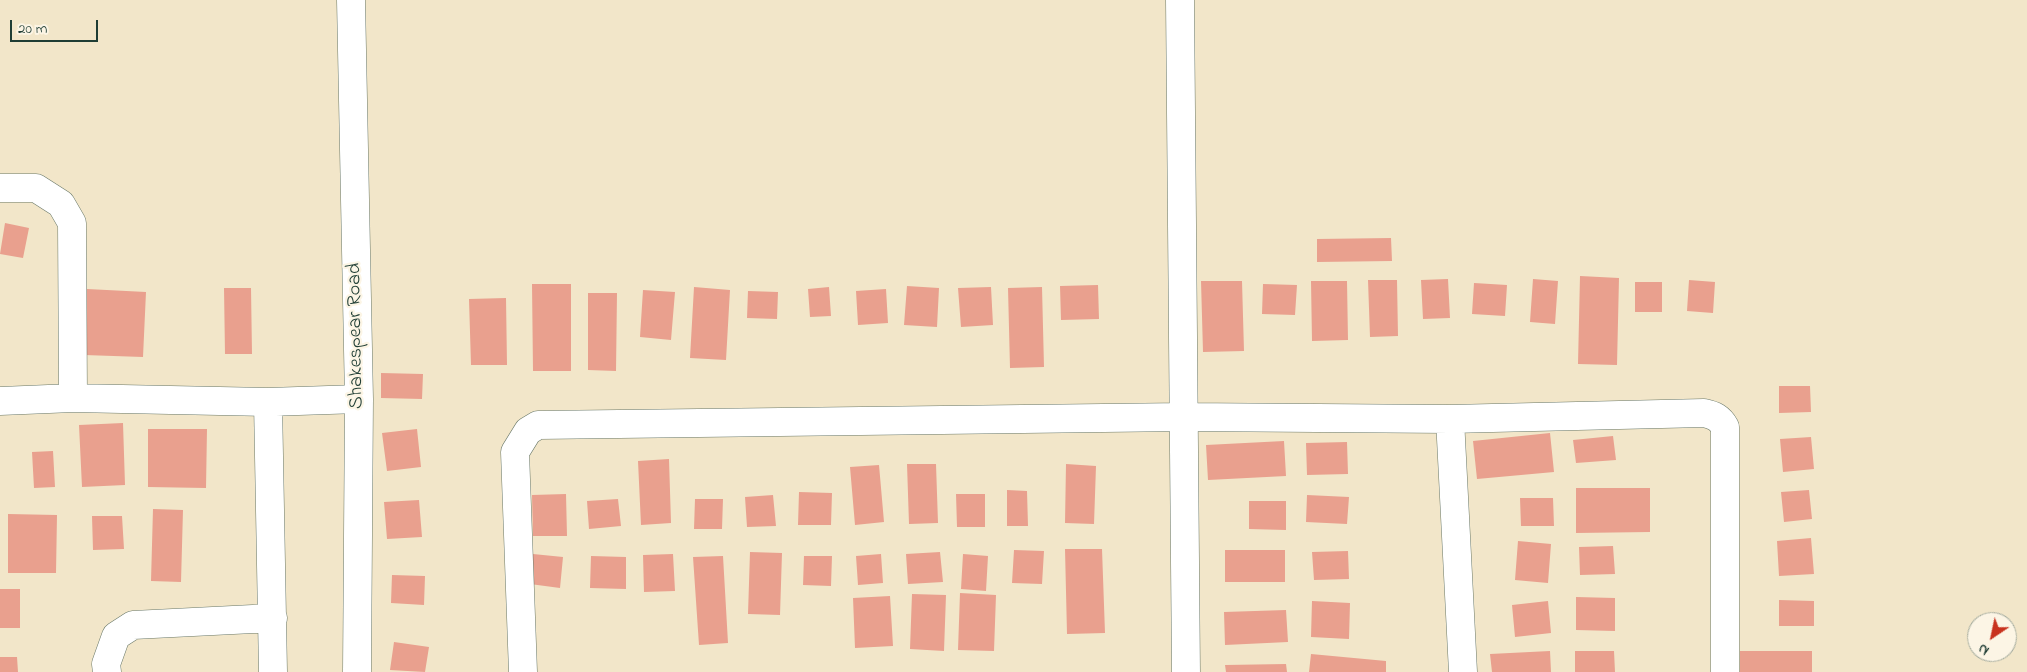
<!DOCTYPE html>
<html>
<head>
<meta charset="utf-8">
<style>
  body { margin:0 }
  #map { position:relative; width:2027px; height:672px; overflow:hidden; background:#f2e6c9; font-family:"Indie Flower",sans-serif }
  canvas { display:block }
  .north { position:absolute; left:1967px; top:612px; width:50px; height:50px; box-sizing:border-box; background:#fcf5e5; border:1px solid #a4ab9e; border-radius:50%; rotate:214deg; font-size:14px; font-weight:700; line-height:20px; text-align:center; color:#1f3d34 }
  .north::after { content:''; display:block; margin:auto; width:18px; height:22px; background:#c8321e; clip-path:polygon(50% 0,100% 100%,50% 72%,0 100%) }
  .scale { position:absolute; left:10px; top:20px; width:88px; height:22px; box-sizing:border-box; border:2px solid #1f3d34; border-top:0; padding-left:6px; font-size:15px; line-height:18px; white-space:nowrap; color:#1f3d34; -webkit-text-stroke:4px #fcf5e5; paint-order:stroke }
</style>
</head>
<body>
<div id="map">
<canvas width="2027" height="672"></canvas>
<div class="north">N</div>
<div class="scale">20 m</div>
</div>
<script>
const g = document.querySelector('canvas').getContext('2d');
g.lineJoin = 'round';
function fillPath(path, color) { g.fillStyle = color; g.fill(path, 'evenodd'); }
function stroke(path, color, width, dash) { g.strokeStyle = color; g.lineWidth = width; g.lineCap = dash ? 'butt' : 'round'; g.setLineDash(dash || []); g.stroke(path); }
function label(font, color, halo, rows, align = 'center') {
  g.font = font + ' "Indie Flower",sans-serif'; g.lineWidth = 4.5; g.setLineDash([]); g.textBaseline = 'middle'; g.strokeStyle = halo; g.fillStyle = color; for (const [text, x, y, turn = 0] of rows) {
    g.save(); g.translate(x, y); g.rotate((+turn || 0) * Math.PI / 180); g.textAlign = isNaN(turn) ? turn : align; if (halo) g.strokeText(text, 0, 0); g.fillText(text, 0, 0); g.restore();
  }
}
fillPath(new Path2D(`
  M5,223L29,228L23,258L0,254Z
  M1391,238L1392,261L1317,262V239Z
  M1580,276L1619,278L1617,365L1578,364Z
  M1448,279L1450,318L1423,319L1421,280Z
  M1533,279L1558,281L1555,324L1530,322Z
  M1368,280H1397L1398,336L1370,337Z
  M1689,280L1715,282L1713,313L1687,311Z
  M1201,281H1242L1244,351L1203,352Z
  M1311,281H1347L1348,340L1312,341Z
  M1635,282H1662V312H1635Z
  M1474,283L1507,285L1505,316L1472,314Z
  M532,284H571V371H533Z
  M1263,284L1297,285L1295,315L1262,314Z
  M1098,285L1099,319L1061,320L1060,286Z
  M907,286L939,288L937,327L904,325Z
  M694,287L730,290L726,360L690,358Z
  M829,287L831,316L810,317L808,289Z
  M991,287L993,325L961,327L958,288Z
  M1042,287L1044,367L1010,368L1008,288Z
  M224,288H251L252,354H225Z
  M87,289L146,292L143,357L84,355Z
  M886,289L888,323L858,325L856,291Z
  M643,290L675,292L671,340L640,337Z
  M748,291L778,292L777,319L747,318Z
  M588,293H617L616,371L588,370Z
  M506,298L507,365H471L469,299Z
  M381,373L423,374L422,399L381,398Z
  M1779,386H1810L1811,412L1779,413Z
  M123,423L125,485L82,487L79,425Z
  M148,429H207L206,488L148,487Z
  M417,429L421,467L387,471L382,433Z
  M1550,433L1554,472L1477,479L1473,441Z
  M1613,436L1616,460L1576,463L1573,440Z
  M1811,437L1814,469L1783,472L1780,439Z
  M1284,441L1286,476L1208,480L1206,445Z
  M1347,442L1348,474L1307,475L1306,443Z
  M53,451L55,487L34,488L32,452Z
  M669,459L671,523L641,525L638,461Z
  M907,464H936L938,523L909,524Z
  M1066,464L1096,466L1094,524L1065,523Z
  M879,465L884,522L855,525L850,467Z
  M1576,488H1650V532L1576,533Z
  M1007,490L1027,491L1028,526H1007Z
  M1809,490L1812,519L1784,522L1781,492Z
  M799,492L832,493L831,525H798Z
  M566,494L567,536H533L532,495Z
  M956,494H985V527H957Z
  M773,495L776,526L747,527L745,497Z
  M1307,495L1349,497L1347,524L1306,522Z
  M1520,498H1553L1554,526H1521Z
  M618,499L621,526L589,529L587,501Z
  M695,499H723L722,529H694Z
  M419,500L422,537L387,539L384,502Z
  M1249,501H1286V530L1249,529Z
  M153,509L183,510L181,582L151,581Z
  M8,514L57,515L56,573H8Z
  M92,516H122L124,549L93,550Z
  M1811,538L1814,574L1779,576L1777,541Z
  M1518,541L1551,544L1548,583L1515,580Z
  M1613,546L1615,574L1580,575L1579,547Z
  M1065,549H1102L1105,633L1067,634Z
  M1014,550L1044,551L1042,584L1012,583Z
  M1225,550H1285V582H1225Z
  M1348,551L1349,579L1314,580L1312,552Z
  M750,552L782,553L780,615L748,614Z
  M940,552L943,582L908,584L906,554Z
  M533,554L563,557L560,588L530,584Z
  M673,554L675,591L644,592L643,555Z
  M881,554L883,583L858,585L856,556Z
  M963,554L988,556L986,591L961,589Z
  M591,556L626,557V589L590,588Z
  M723,556L728,643L699,645L693,557Z
  M804,556H832L831,586L803,585Z
  M392,575L425,576L424,605L391,603Z
  M0,589H20V628H0Z
  M960,593L996,595L994,651L958,650Z
  M912,594L946,595L944,651L910,649Z
  M890,596L893,646L855,648L853,598Z
  M1576,597L1615,598V631L1576,630Z
  M1779,600L1814,601V626H1779Z
  M1312,601L1350,603L1349,639L1311,637Z
  M1548,601L1551,633L1515,637L1512,605Z
  M1286,610L1288,642L1225,645L1224,612Z
  M394,642L429,647L425,672L390,670Z
  M1550,651L1551,672H1492L1490,654Z
  M1575,651H1614L1615,672H1575Z
  M1740,651H1812V672H1740Z
  M1311,654L1386,661V672H1309Z
  M0,657H17L18,672H0Z
  M1286,664L1287,672H1226L1225,665Z`), '#e9a08e');
const minor = new Path2D(`
  M351,0L359,399L357,672
  M1180,0L1186,672
  M0,188H36L61,204L72,223L73,398
  M0,401L73,398L268,402L359,399
  M268,402L273,672
  M1450,419L1463,672
  M107,672L106,664L116,636L133,625L273,618
  M523,672L515,452L528,431L538,425L1184,417L1450,419L1704,413C1714,415 1720,418 1725,427V672`);
stroke(minor, '#697868', 29);
stroke(minor, '#fff', 28);
label('20px', '#1f3d34', '#fcf5e5', [
  ["Shakespear Road",357,336,-91]
]);
</script>
</body>
</html>
